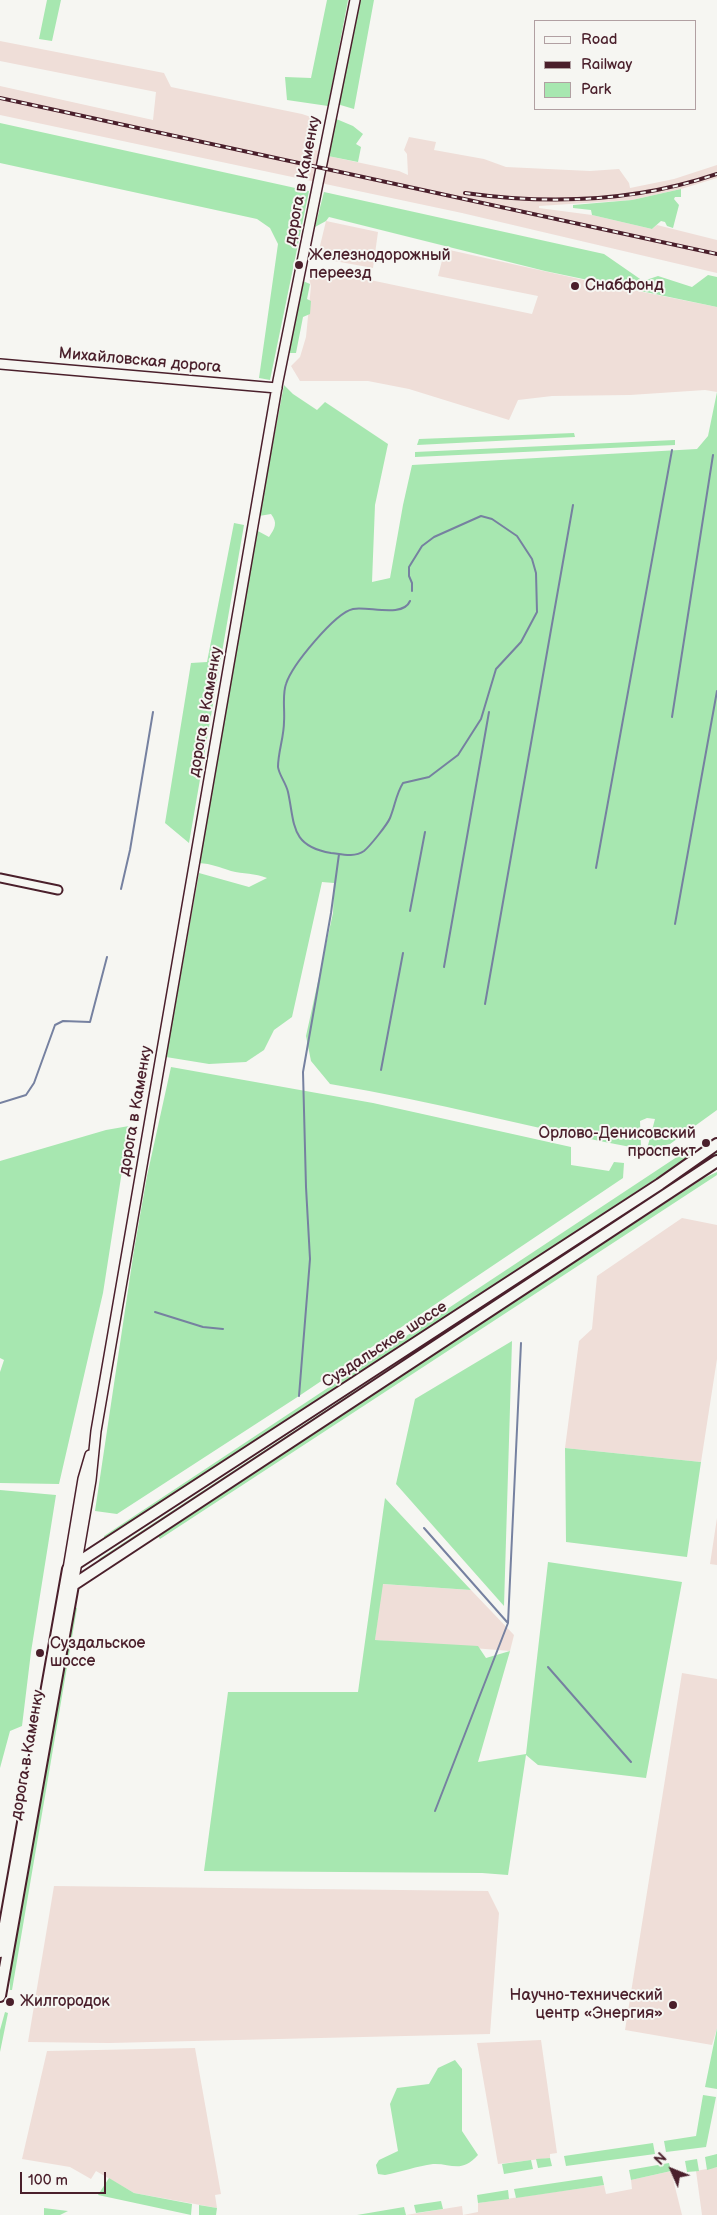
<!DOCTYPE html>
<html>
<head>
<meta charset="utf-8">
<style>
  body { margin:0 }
  #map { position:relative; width:717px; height:2215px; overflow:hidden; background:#f6f6f2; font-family:"Balsamiq Sans",sans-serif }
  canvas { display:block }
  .legend { position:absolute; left:534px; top:20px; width:162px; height:90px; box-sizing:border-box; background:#f6f6f2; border:1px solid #b1a0a2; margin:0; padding:6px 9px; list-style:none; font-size:15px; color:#4a1f2b }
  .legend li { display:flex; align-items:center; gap:10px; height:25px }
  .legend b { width:25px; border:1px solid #b1a0a2 }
  .north { position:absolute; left:647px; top:2145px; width:50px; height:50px; -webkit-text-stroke:4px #f6f6f2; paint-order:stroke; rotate:314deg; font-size:14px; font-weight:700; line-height:20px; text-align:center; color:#4a1f2b }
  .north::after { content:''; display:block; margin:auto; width:18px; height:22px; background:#4a1f2b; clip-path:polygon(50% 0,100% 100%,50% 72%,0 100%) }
  .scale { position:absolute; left:20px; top:2172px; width:86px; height:22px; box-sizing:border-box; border:2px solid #4a1f2b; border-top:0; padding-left:6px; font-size:15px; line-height:18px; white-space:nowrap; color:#4a1f2b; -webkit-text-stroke:4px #f6f6f2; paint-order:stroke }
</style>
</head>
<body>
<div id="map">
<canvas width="717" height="2215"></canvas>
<ul class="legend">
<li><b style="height:6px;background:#f6f6f2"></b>Road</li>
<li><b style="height:6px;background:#4a1f2b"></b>Railway</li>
<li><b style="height:14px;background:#a7e7b0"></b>Park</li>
</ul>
<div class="north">N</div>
<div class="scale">100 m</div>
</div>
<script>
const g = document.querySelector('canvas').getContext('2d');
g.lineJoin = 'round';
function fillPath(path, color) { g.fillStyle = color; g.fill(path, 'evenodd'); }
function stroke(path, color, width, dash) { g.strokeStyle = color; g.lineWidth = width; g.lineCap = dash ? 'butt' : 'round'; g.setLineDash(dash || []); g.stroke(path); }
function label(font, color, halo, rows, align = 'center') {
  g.font = font + ' "Balsamiq Sans",sans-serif'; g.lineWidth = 4; g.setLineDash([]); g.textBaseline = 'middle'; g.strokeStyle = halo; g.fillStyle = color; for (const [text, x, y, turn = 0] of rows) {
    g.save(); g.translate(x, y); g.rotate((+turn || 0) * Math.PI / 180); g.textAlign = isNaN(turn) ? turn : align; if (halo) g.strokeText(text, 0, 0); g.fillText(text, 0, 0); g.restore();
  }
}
fillPath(new Path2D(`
  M0,41L164,73L171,87L302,114L311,117L306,149L322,151L328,156L399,171L408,175L407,154L404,150L409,137L436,142L434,150L484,159L506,167L590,171L619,169L629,183L630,188L674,179L717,165V178L681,189L632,200L539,206V208L592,215L652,229L657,225L717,240V273L462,213L0,115V86L153,120L156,92L0,61Z
  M326,221L378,232L373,268L329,260L319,250Z
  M445,249L593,282L717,307V392L705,390L630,395L552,396L518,400L509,420L409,389L368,381H300L291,366L300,357L306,337L311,286L309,278L313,268L532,314L538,296L438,276Z
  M682,1218L717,1225V1359L701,1462L565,1448L579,1341L592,1329L597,1276Z
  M717,1518V1565L710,1564Z
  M382,1584L471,1590L514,1635L510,1651L375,1640Z
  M682,1673L717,1679V2028L712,2045L625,2030Z
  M54,1886L488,1891L499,1913L490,2034L109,2043L28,2042Z
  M541,2040L557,2153L550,2154V2158L498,2164L477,2043Z
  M195,2048L221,2194L215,2195L217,2208L134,2193L96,2171L91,2179L70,2167L22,2159L47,2051Z
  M717,2167V2215H702L696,2171Z
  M671,2171L682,2215H406L462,2206L463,2215L478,2212V2203L604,2185L606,2194L632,2189L631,2180Z`), '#efded8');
fillPath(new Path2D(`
  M47,0H61L52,41L39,39Z
  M327,0H348L328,106L287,100L285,77L311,78Z
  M359,0H374L354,109L337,104Z
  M334,118L353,126L363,134L356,144L361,147L358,162L328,156Z
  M0,123L309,191L270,380L259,378L278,244L270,228L257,219L0,163Z
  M681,189V197H675L674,199L679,205L673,228L667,226L665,222L661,221L652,229L592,215L591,210L573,208V205L632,200Z
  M324,192L604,254L643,281L658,276L692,287L708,275L717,277V307L545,271L329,217L326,221L315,227Z
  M303,281L310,284L307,299L311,301L310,314L303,317L296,353H289Z
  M284,385L293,394L317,410L325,402L388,444L375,505L372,582L390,578L403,505L412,465L697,449L708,436L717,392V1110L670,1144L647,1149L655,1119L647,1118L640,1121L641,1149C537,1130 435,1101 330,1084L311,1061L306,1036L333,913L334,883L322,882L292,1017L274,1030L264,1050L246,1062L209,1064L166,1057L199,873L249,887L267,878C255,873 243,874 231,871C219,867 212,864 199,863L256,530L269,537C275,528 278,523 271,514L259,516Z
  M574,433L575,437L417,445L419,439Z
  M675,440V445L415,457V452Z
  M234,523L244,525L189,843L165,823L191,663L207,662Z
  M171,1067L373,1103L571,1147V1165L609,1171L614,1162L624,1163L623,1178L299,1396L117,1514L95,1511L134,1250L147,1176Z
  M129,1126L103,1293L59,1484L0,1483V1372L4,1360L0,1358V1161L106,1130Z
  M695,1145L697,1147L687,1158L170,1500L140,1515L104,1538V1536Z
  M717,1153V1157L98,1563L99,1559Z
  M717,1172V1175L160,1539L157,1535L704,1178Z
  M512,1341L504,1606L396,1484L415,1399Z
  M565,1448L701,1462L687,1557L566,1542Z
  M0,1490L56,1495L31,1652L22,1726L10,1731L0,1768Z
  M385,1498L471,1590L383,1584L375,1640L478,1646L486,1658L510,1651L478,1762L526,1754L548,1562L682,1582L646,1778L538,1765L526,1755L508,1875L482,1873L204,1871L228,1692H358Z
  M74,1607L77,1608L12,1990H10V1970Z
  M5,2012L8,2013L0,2052V2030Z
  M717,2028V2089L705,2087Z
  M455,2060L462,2069V2131L478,2155C461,2174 451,2163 433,2164C417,2166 401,2172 385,2175L378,2174L376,2165L379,2160L398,2151L390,2104L397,2088L429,2084L438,2068Z
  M703,2095L716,2097L706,2147L666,2152L664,2141L696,2136Z
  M653,2143L655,2154L566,2166L564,2156Z
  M717,2154V2167L707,2170L705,2157Z
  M550,2158L552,2166L538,2168L536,2159Z
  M697,2159L699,2171L687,2172L685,2161Z
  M531,2160L533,2169L504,2174L502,2164Z
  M669,2163L671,2171L631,2180L629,2170Z
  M602,2176L604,2185L516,2198L514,2189Z
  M109,2178L134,2193L192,2204L191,2215L98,2195Z
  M508,2190L509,2199L478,2203L477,2195Z
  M441,2201L443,2209L416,2213L414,2205Z
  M199,2205L217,2208L216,2215H199Z
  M404,2207L406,2215H357Z
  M44,2208L68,2211L60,2215H44Z`), '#a7e7b0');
stroke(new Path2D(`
  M410,601C403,618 368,606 353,609C335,613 292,665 286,684C282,695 285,710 284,722C284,737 278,752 278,767C279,775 286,783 288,792C295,824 290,846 331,853C341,854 354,858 364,851C370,846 387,825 390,818C395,806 396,794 403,783L429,777L458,755L481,719L496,669L521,642L537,612L536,573L532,559L517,536L492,519L481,516L434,537L422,546L409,567V576L412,583V591
  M672,717L713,455
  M596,868L672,450
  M121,889L130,850L153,712
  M410,911L425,832
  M675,924L717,691
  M444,967L489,712
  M485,1004L573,505
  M381,1070L403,953
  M0,1103L26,1095L34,1083L55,1025L63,1021L90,1022L107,957
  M155,1312L203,1327L223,1329
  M299,1396L310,1259L306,1187L303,1072L331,913L339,854
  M424,1528L507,1622
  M548,1667L631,1762
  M435,1811L508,1623L521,1343`), '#7681a0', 2);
const minor = new Path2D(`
  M0,878L58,890`);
const tertiary = new Path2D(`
  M0,364L277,388
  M68,1569L83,1479L90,1455
  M70,1583L73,1585L91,1480L96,1431L278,381L355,0`);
const secondary = new Path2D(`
  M0,1952L68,1569L660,1184L717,1144
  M0,1996L73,1585L717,1161`);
stroke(minor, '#4a1f2b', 11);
stroke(tertiary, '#4a1f2b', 12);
stroke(secondary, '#4a1f2b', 14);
stroke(minor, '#f6f6f2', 7);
stroke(tertiary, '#f6f6f2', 9);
stroke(secondary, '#f6f6f2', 10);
const rail = new Path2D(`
  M0,98L717,254
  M465,193C550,205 635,202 717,174`);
stroke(rail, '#4a1f2b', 4);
stroke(rail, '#f6f6f2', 2, [5.5]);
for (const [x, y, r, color] of [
  [299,265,5,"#4a1f2b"],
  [575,286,5,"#4a1f2b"],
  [706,1143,5,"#4a1f2b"],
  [40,1653,5,"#4a1f2b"],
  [10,2002,5,"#4a1f2b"],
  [673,2005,5,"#4a1f2b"]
]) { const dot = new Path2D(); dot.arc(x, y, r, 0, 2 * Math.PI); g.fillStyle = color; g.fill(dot); stroke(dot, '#f6f6f2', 2); }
label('16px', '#4a1f2b', '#f6f6f2', [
  ["дорога в Каменку",303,181,-79],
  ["Михайловская дорога",140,361,5],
  ["дорога в Каменку",206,712,-80],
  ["дорога в Каменку",136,1111,-80],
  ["Суздальское шоссе",385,1345,-33],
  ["дорога в Каменку",28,1755,-80]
]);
label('16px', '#4a1f2b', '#f6f6f2', [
  ["Железнодорожный",309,256],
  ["переезд",309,274],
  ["Снабфонд",585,286],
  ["Орлово-Денисовский",696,1134,"right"],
  ["проспект",696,1152,"right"],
  ["Суздальское",50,1644],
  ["шоссе",50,1662],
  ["Научно-технический",663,1996,"right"],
  ["центр «Энергия»",663,2014,"right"],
  ["Жилгородок",20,2002]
], 'left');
</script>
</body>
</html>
